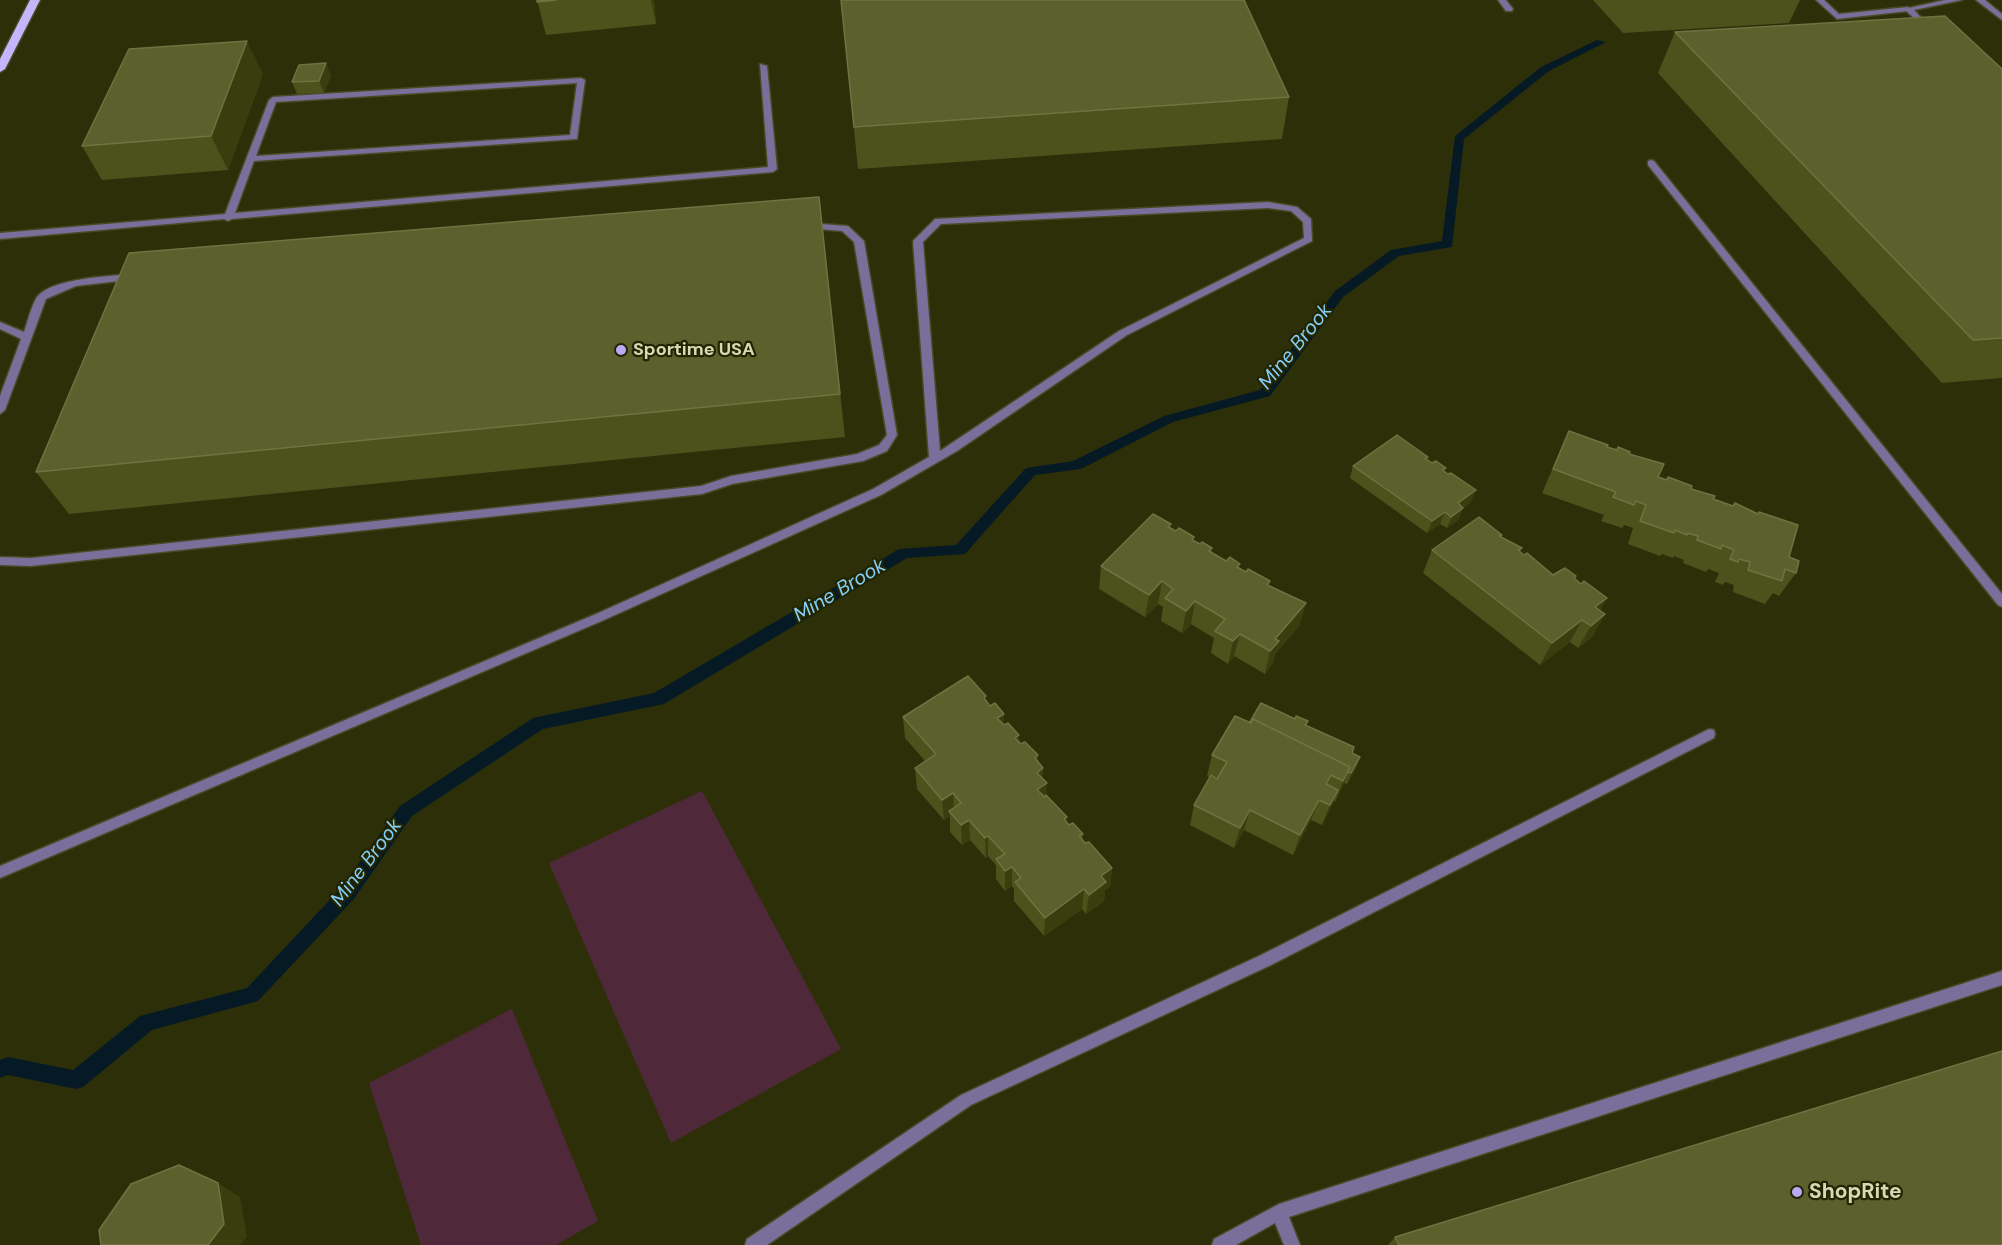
<!DOCTYPE html>
<html>
<head>
<meta charset="utf-8">
<style>
  body { margin:0 }
  canvas { display:block; background:#2c2f08 }
</style>
</head>
<body>
<canvas width="2002" height="1245"></canvas>
<script>
const g = document.querySelector('canvas').getContext('2d');
g.lineJoin = 'round';
function fillPath(path, color) { g.fillStyle = color; g.fill(path, 'evenodd'); }
function stroke(path, color, width, dash) { g.strokeStyle = color; g.lineWidth = width; g.lineCap = dash ? 'butt' : 'round'; g.setLineDash(dash || []); g.stroke(path); }
function label(font, color, halo, rows, align = 'center') {
  g.font = font + ' "DM Sans",sans-serif'; g.lineWidth = 4.5; g.setLineDash([]); g.textBaseline = 'middle'; g.strokeStyle = halo; g.fillStyle = color; for (const [text, x, y, turn = 0] of rows) {
    g.save(); g.translate(x, y); g.rotate((+turn || 0) * Math.PI / 180); g.textAlign = isNaN(turn) ? turn : align; if (halo) g.strokeText(text, 0, 0); g.fillText(text, 0, 0); g.restore();
  }
}
fillPath(new Path2D(`
  M702,791L841,1049L671,1143L549,863Z
  M512,1009L598,1221L556,1245H421L369,1083Z`), '#4f2939');
fillPath(new Path2D(`
  M1597,40L1606,42L1549,71L1464,139L1452,247L1399,256L1343,297L1270,396L1173,422L1081,469L1035,475L965,554L907,558L664,704L543,729L412,816L353,900L258,1001L152,1030L83,1087L76,1089L8,1075L0,1078V1060L8,1057L73,1070L140,1016L247,988L341,888L400,806L533,718L654,693L899,549L956,545L1026,468L1073,461L1164,416L1260,390L1335,291L1391,250L1442,241L1455,136L1541,67Z`), '#051a25');
const service = new Path2D(`
  M1498,0H1506L1513,9L1512,11H1506Z
  M1816,0H1824L1839,14L1908,7L1912,9L1908,11L1837,19Z
  M1976,0H1985L2002,14V20Z
  M760,64L767,66L777,169L773,172L232,219L228,221L224,219L0,239V233L225,214L269,100L273,97L581,78L585,80L577,139L254,161L235,213L768,167ZM577,83L570,135L256,156L276,102Z
  M1268,202L1297,207L1311,219L1312,241L1127,335L957,451L881,495L604,620L0,878V866L596,614L873,489L929,457L913,241L935,219ZM1268,208L1291,211L1303,222L1304,238L1119,331L940,451L923,242L941,224Z
  M808,223L848,226L864,241L897,435L887,451L863,461L732,484L702,494L31,566L0,565V557L31,558L701,486L731,476L857,454L879,445L887,435L854,242L842,231L805,228V224Z
  M133,274L138,277L136,279L76,286L46,299L5,410L0,414V396L21,339L0,329V322L24,332C28,321 31,306 37,297C51,278 111,276 133,274Z
  M2002,971V985L1289,1217L1300,1245H1284L1275,1223L1236,1245H1212L1214,1239L1279,1204Z`);
const minor = new Path2D(`
  M1945,0H1962L1914,10L1932,29L1928,31L1904,9Z
  M1651,160L1654,161L2002,594V607L1998,605L1648,165V161Z
  M1709,729L1714,730L1715,734L1714,738L1271,965L971,1105L767,1245H745L747,1239L961,1095L1261,955Z`);
const primary = new Path2D(`
  M30,0H40L5,69L0,72V59Z`);
stroke(service, '#474a24', 3);
stroke(minor, '#474a24', 3);
stroke(primary, '#474a24', 3);
fillPath(service, '#786f9a');
fillPath(minor, '#786f9a');
fillPath(primary, '#c4b6fd');
fillPath(new Path2D(`
  M537,0H654L656,24L546,35Z
  M841,0L1289,97L1282,139L858,169Z
  M1593,0H1800L1789,23L1623,33Z
  M1675,32L2002,69V378L1942,383L1658,73Z
  M263,74L228,170L102,180L82,146Z
  M331,75L324,93L297,94L292,82Z
  M824,240L845,437L69,514L36,472Z
  M1569,431L1607,447L1629,454L1658,477L1691,489L1713,499L1757,514L1759,512L1789,557L1796,573L1779,596L1773,593L1765,604L1733,592L1734,585L1725,582L1723,585L1715,582L1719,573L1708,569L1706,572L1683,563L1684,560L1674,556L1673,558L1662,554L1660,556L1628,544L1633,528L1624,525L1622,528L1601,521L1604,515L1542,493Z
  M1427,460L1432,463L1446,468L1444,471L1471,502L1463,508L1458,520L1447,528L1440,524L1427,533L1350,478L1353,466Z
  M1171,524L1170,528L1196,542L1212,548L1211,552L1269,585L1306,603L1299,626L1275,654L1273,663L1265,674L1234,656L1228,664L1211,653L1214,638L1191,624L1182,633L1161,621L1163,607L1158,604L1145,617L1099,589L1101,566Z
  M1502,535L1501,537L1522,548L1520,552L1553,575L1575,579L1600,611L1605,614L1592,637L1578,648L1570,642L1540,665L1423,573L1432,550Z
  M986,702L1004,725L1019,735V742L1021,744L1038,755V762L1043,779L1046,796L1067,817L1066,822L1069,825L1083,834L1082,841L1112,868L1110,887L1105,890L1104,901L1086,914L1082,909L1044,936L1014,901V889L1012,886L1005,891L996,879V865L988,856L986,858L970,840L962,845L950,832V816L944,820L917,789L915,768L925,761L905,738L903,717Z
  M1295,719L1308,721L1306,725L1352,753L1360,757L1356,768L1347,784L1344,783L1335,802L1333,801L1322,825L1311,820L1293,855L1244,830L1234,848L1190,825L1194,805L1210,778L1207,776L1212,755L1250,722Z
  M1395,1237L2002,1245H1388Z`), '#4d511c');
fillPath(new Path2D(`
  M651,0H654L656,24Z
  M247,41L263,74L228,170L211,136Z
  M326,63L331,75L324,93L319,81Z
  M819,197L824,240L845,437L840,394Z
  M1476,490L1471,502L1463,508L1458,520L1447,528L1458,503Z
  M1445,512L1440,524L1427,533L1432,521Z
  M1162,581L1158,604L1145,617L1149,595Z
  M1607,598L1595,621V607Z
  M1195,601L1191,624L1182,633L1186,611Z
  M1306,603L1299,626L1275,654L1273,663L1265,674L1270,651L1275,639Z
  M1605,614L1592,637L1578,648L1591,626Z
  M1582,620L1570,642L1540,665L1552,643Z
  M1240,634L1234,656L1228,664L1233,641Z
  M1004,714V735L997,718Z
  M1019,735V756L1015,738Z
  M1038,755L1037,773L1043,768V786L1047,783L1046,804L1036,810L1035,758Z
  M1360,757L1356,768L1347,784L1351,773Z
  M1350,767L1342,788L1335,802L1343,781Z
  M1338,790L1330,810L1322,825L1330,805Z
  M953,793L954,813L949,811L950,816L944,820L942,800Z
  M1319,800L1311,820L1293,855L1300,835Z
  M1250,810L1244,830L1234,848L1240,828Z
  M969,820L970,840L962,845L961,825Z
  M988,836V856L986,858L985,838Z
  M1012,867V886L1005,891V871Z
  M1112,868L1110,887L1105,890L1104,901L1086,914L1089,895L1101,876Z
  M1084,889L1082,909L1044,936L1045,918Z
  M218,1183L240,1197L247,1237L240,1245H208Z`), '#3a3d0d');
const building = new Path2D(`
  M537,0H556L537,2Z
  M841,0H1244L1289,97L854,127Z
  M1945,16L2002,69V338L1973,340L1675,32Z
  M247,41L211,136L82,146L129,49Z
  M326,63L319,81L292,82L299,65Z
  M819,197L840,394L36,472L129,253Z
  M1569,431L1608,445L1607,447L1617,450L1618,447L1630,452L1629,454L1664,464L1658,477L1667,480L1668,477L1692,486L1691,489L1715,496L1713,499L1733,506L1735,503L1758,514L1759,512L1798,525L1789,557L1799,561L1796,573L1785,569L1782,581L1748,570L1750,562L1739,559L1738,562L1730,559L1734,550L1722,545L1721,549L1697,540L1698,536L1687,533V535L1675,530L1674,533L1640,521L1646,505L1636,501L1634,505L1613,497L1616,492L1553,469Z
  M1397,435L1428,457L1425,458L1432,463L1436,461L1446,468L1442,470L1448,474L1451,473L1476,490L1458,503L1463,508L1451,517L1445,512L1432,521L1353,466Z
  M1153,514L1171,524L1168,527L1176,531L1179,528L1194,537L1192,540L1200,544L1202,542L1212,548L1209,551L1226,561L1230,557L1240,564L1237,567L1246,572L1248,569L1270,581L1267,585L1306,603L1275,639L1279,641L1270,651L1240,634L1233,641L1215,631L1225,619L1195,601L1186,611L1165,598L1173,589L1162,581L1149,595L1101,566Z
  M1479,517L1502,535L1499,536L1522,548L1518,550L1524,555L1527,553L1553,575L1565,568L1576,576L1574,578L1581,584L1584,581L1607,598L1595,607L1605,614L1591,626L1582,620L1552,643L1432,550Z
  M968,676L986,696L984,698L990,706L995,703L1004,714L997,718L1004,725L1008,723L1019,735L1015,738L1021,744L1025,742L1038,755L1035,758L1043,768L1037,773L1047,783L1037,790L1045,797L1046,795L1067,817L1064,819L1069,825L1073,823L1083,834L1079,836L1085,843L1089,842L1112,868L1101,876L1106,882L1089,895L1084,889L1045,918L1015,882L1021,878L1012,867L1005,871L996,859L1005,854L988,836L985,838L969,820L961,825L949,811L961,803L953,793L942,800L915,768L936,754L903,717Z
  M1261,703L1295,719L1296,716L1308,721L1305,725L1354,747L1352,753L1360,757L1351,773L1348,772L1350,767L1253,719L1251,723L1250,722Z
  M1235,716L1251,723L1253,719L1350,767L1343,781L1331,775L1326,784L1338,790L1330,805L1319,800L1300,835L1250,810L1240,828L1194,805L1211,775L1217,779L1227,762L1212,755Z
  M2002,1051V1245H1399L1395,1237Z
  M179,1165L218,1183L224,1224L208,1245H101L99,1230L131,1184Z`);
fillPath(building, '#5c602c');
stroke(building, '#6f7342', 1.5);
for (const [x, y, r, color] of [
  [621,350,6,"#baaaf6"],
  [1797,1192,6,"#baaaf6"]
]) { const dot = new Path2D(); dot.arc(x, y, r, 0, 2 * Math.PI); g.fillStyle = color; g.fill(dot); stroke(dot, '#222500', 2); }
label('bold 18px', '#d5d9b6', '#222500', [
  ["Sportime USA",633,350]
], 'left');
label('italic 20px', '#84cef7', '#222500', [
  ["Mine Brook",1296,347,-51],
  ["Mine Brook",840,591,-31],
  ["Mine Brook",367,863,-53]
]);
label('bold 21px', '#d5d9b6', '#222500', [
  ["ShopRite",1809,1192]
], 'left');
</script>
</body>
</html>
